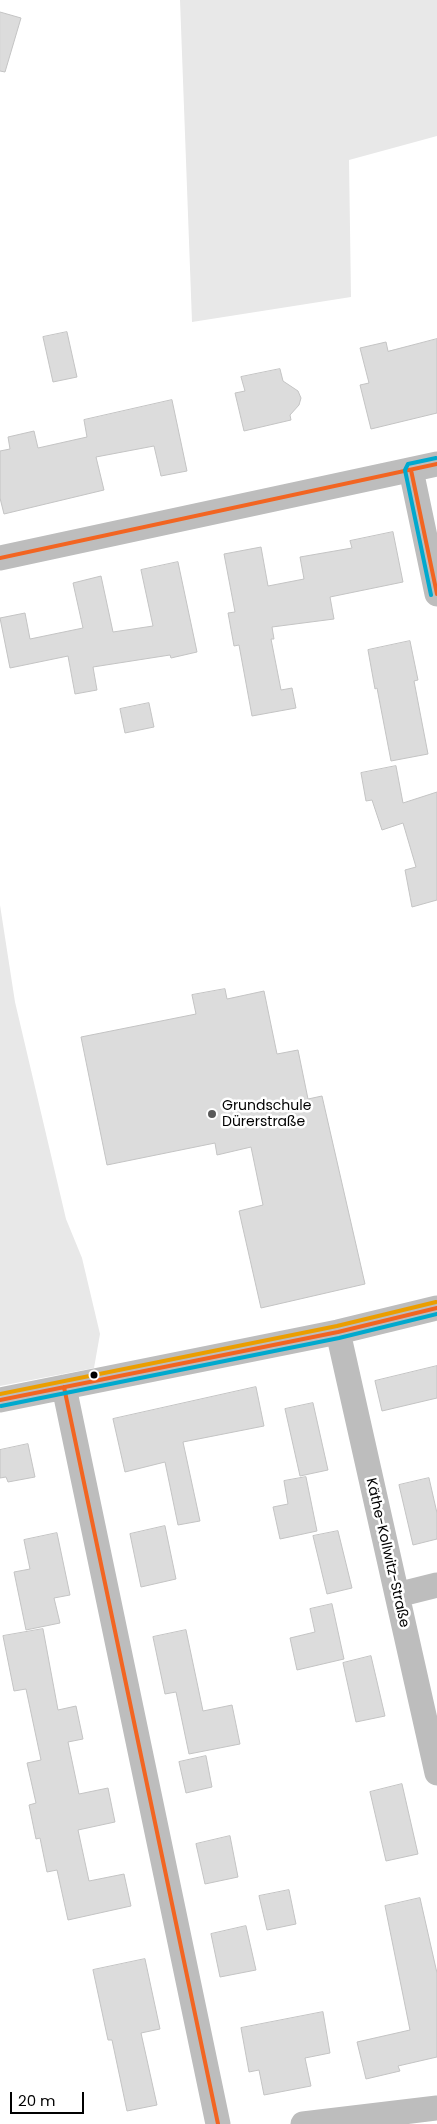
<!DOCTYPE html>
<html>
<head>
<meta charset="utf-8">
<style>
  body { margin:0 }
  #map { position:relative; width:437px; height:2124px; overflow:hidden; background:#fff; font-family:Poppins,sans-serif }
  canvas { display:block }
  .scale { position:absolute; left:10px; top:2092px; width:74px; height:22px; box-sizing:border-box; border:2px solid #000; border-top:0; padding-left:6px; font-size:15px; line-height:18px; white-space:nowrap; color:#000; -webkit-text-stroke:4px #fff; paint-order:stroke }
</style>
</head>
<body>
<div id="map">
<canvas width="437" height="2124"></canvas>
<div class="scale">20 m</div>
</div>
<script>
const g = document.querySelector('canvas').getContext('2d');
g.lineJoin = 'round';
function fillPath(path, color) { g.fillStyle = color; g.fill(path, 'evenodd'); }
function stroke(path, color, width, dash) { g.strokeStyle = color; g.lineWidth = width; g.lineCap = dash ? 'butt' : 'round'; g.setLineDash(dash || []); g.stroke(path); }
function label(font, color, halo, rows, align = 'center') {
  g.font = font + ' Poppins,sans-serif'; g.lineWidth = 5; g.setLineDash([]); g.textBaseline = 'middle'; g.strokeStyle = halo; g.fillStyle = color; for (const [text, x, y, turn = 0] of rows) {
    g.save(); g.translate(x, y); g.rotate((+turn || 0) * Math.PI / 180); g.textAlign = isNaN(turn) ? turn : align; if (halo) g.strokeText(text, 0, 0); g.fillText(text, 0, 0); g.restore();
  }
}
fillPath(new Path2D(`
  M180,0H437V136L349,160L351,297L192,322Z
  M0,905L15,1002L66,1219L82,1258L100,1334L94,1368L0,1386Z`), '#e8e8e8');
const building = new Path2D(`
  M0,12L21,18L5,72L0,71Z
  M67,332L77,377L53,382L43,337Z
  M437,339V413L371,429L360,385L369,383L360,348L386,342L388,351Z
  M280,369L283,381L298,391L301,398L299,405L290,415L291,420L244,431L235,393L245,391L241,377Z
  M172,400L187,471L161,476L154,446L96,457L104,490L4,514L0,498V451L10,449L8,437L34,431L38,448L87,437L84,420Z
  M393,532L403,582L330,597L334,619L272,627L274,639H271L281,690L292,688L296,708L252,716L239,645L234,646L228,613L235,612L224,554L261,547L268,586L304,579L300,557L352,548L350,541Z
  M178,562L197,652L171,658L170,655L93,667L97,690L75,694L68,656L10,668L0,618L25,613L30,639L83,628L73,583L101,576L113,632L153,626L141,570Z
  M410,641L418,680L414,681L428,754L391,761L377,688L375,689L368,650Z
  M149,703L154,727L125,733L120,709Z
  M396,766L403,803L437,792V900L412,907L405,870L416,867L403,823L382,830L372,800L366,801L361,773Z
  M225,989L227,999L264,991L277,1054L298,1050L308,1099L322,1096L365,1284L261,1308L239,1211L263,1205L251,1147L217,1155L215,1143L107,1165L81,1037L196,1014L192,995Z
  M437,1366V1398L382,1411L375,1381Z
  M256,1387L264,1426L183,1442L200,1521L178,1525L165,1462L125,1472L113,1419Z
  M313,1403L328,1470L300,1476L285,1409Z
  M28,1444L35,1477L8,1482L6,1477L0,1478V1450Z
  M306,1477L317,1531L280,1539L273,1507L288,1504L284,1481Z
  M429,1478L437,1513V1539L413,1545L399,1485Z
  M165,1526L176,1579L141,1587L130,1534Z
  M338,1531L352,1588L327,1594L313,1536Z
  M57,1533L70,1595L54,1598L60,1623L26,1630L14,1572L30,1569L24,1540Z
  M332,1604L344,1659L297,1670L290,1638L315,1632L310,1609Z
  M43,1629L58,1710L76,1706L83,1739L68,1742L79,1794L108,1788L115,1822L78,1830L89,1881L124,1874L131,1906L68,1920L57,1870L47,1872L40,1838L36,1839L29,1805L36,1803L27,1763L41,1760L26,1689L14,1691L3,1636Z
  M186,1630L203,1711L232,1705L240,1744L189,1754L176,1692L165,1694L153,1637Z
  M371,1656L385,1716L356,1722L343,1663Z
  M206,1756L212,1787L186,1793L179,1762Z
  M402,1784L418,1854L386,1861L370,1792Z
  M230,1836L238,1877L205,1884L196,1844Z
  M289,1890L296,1924L267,1930L259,1896Z
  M420,1898L437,1973V2057L398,2066L400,2071L366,2079L357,2042L410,2030L385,1906Z
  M246,1926L256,1970L220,1977L211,1934Z
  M145,1959L160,2029L141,2033L157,2105L127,2111L112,2040H108L93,1970Z
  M323,2012L330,2053L305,2058L311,2086L264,2095L259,2070L249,2072L241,2028Z`);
fillPath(building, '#dcdcdc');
stroke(building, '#c4c4c4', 1);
stroke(new Path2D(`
  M411,470L437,594
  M0,558L437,464
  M338,1332L437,1773
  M64,1387L218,2124
  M0,1400L338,1332L437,1308
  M397,1595L437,1585
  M303,2124L437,2108`), '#bdbdbd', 25);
stroke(new Path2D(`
  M411,470L437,594
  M0,558L437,464
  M64,1387L218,2124
  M0,1400L338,1332L437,1308`), '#f26522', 4);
stroke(new Path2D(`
  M431,595L405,470L408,464L436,458
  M1,1406L339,1338L437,1314`), '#00a9ce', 4);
stroke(new Path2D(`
  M0,1394L337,1326L436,1302`), '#eb9e00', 4);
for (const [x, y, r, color] of [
  [212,1114,5,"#595959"],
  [94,1375,4.5,"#000"]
]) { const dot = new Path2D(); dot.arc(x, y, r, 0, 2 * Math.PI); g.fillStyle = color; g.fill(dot); stroke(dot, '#fff', 2); }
label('14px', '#000', '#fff', [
  ["Grundschule",222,1106],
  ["Dürerstraße",222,1122]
], 'left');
label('14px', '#000', '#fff', [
  ["Käthe-Kollwitz-Straße",387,1553,77]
]);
</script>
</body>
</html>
